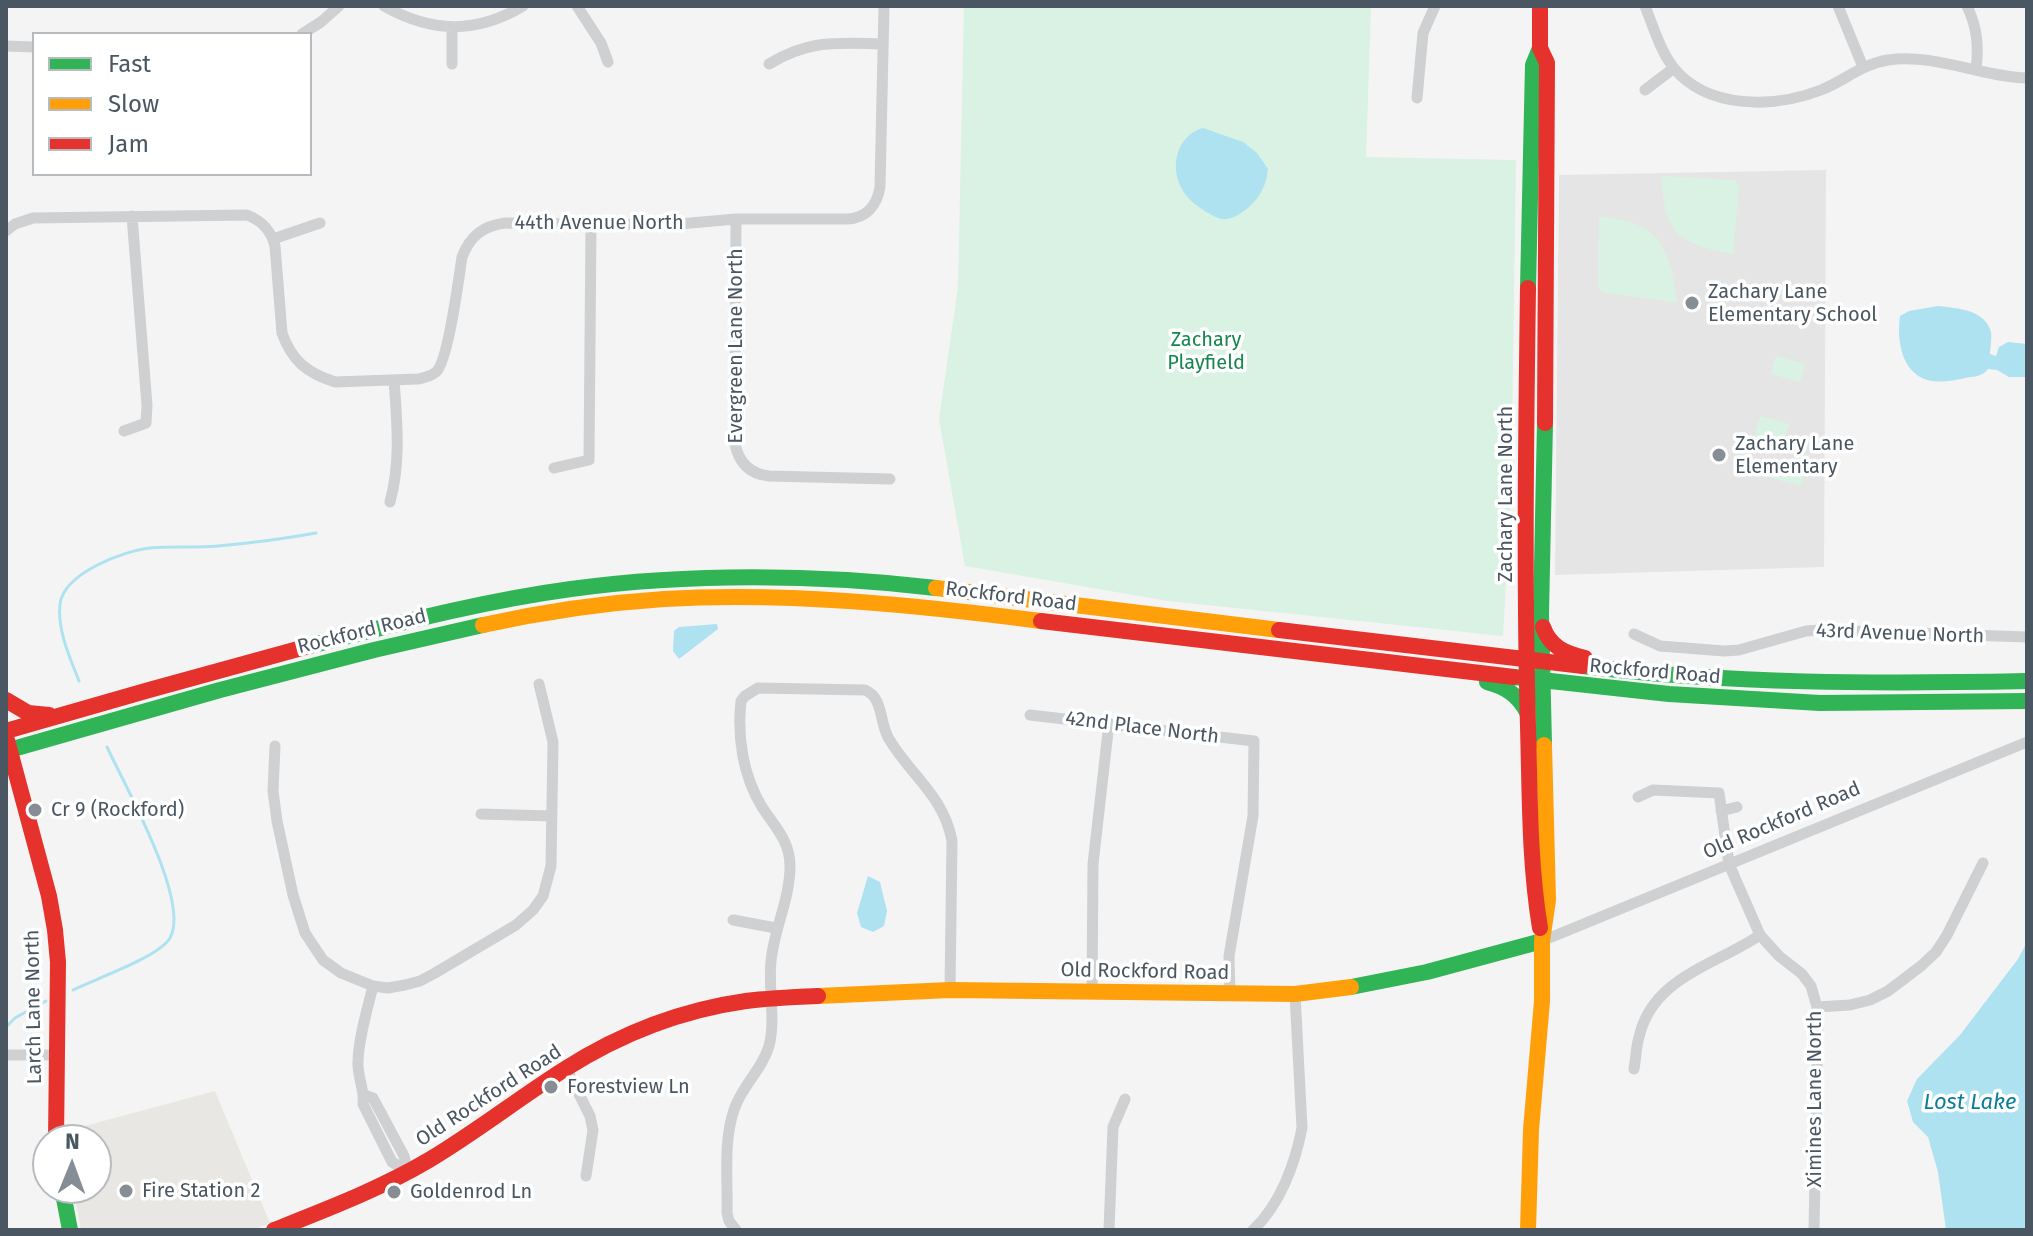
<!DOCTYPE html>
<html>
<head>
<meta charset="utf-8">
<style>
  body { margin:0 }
  #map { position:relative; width:2033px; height:1236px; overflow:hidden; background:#f4f4f4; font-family:"Fira Sans",sans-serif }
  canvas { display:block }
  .frame { position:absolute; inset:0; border:8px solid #4a5661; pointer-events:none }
  .legend { position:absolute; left:32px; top:32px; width:280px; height:144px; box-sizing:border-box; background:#fff; border:2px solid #b7bbc0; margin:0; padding:10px 14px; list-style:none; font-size:24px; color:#4a5661 }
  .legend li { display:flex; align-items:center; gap:16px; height:40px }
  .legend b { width:40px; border:2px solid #b7bbc0 }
  .north { position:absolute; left:32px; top:1124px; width:80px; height:80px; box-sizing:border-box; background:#fff; border:2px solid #b7bbc0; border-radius:50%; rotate:1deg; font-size:22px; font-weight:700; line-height:32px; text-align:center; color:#4a5661 }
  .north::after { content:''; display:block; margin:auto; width:28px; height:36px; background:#868d94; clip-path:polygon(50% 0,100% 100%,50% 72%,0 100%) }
</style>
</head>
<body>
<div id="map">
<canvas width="2033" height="1236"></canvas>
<div class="frame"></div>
<ul class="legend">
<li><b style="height:10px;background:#30b455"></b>Fast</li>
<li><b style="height:10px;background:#ff9f0a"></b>Slow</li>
<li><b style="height:10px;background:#e5322d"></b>Jam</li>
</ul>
<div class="north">N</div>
</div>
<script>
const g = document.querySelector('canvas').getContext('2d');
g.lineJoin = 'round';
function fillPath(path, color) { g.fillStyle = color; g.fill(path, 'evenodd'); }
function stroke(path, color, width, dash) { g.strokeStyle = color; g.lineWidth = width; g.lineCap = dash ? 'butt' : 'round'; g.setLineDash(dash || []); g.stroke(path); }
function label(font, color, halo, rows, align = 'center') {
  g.font = font + ' "Fira Sans",sans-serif'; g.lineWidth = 7; g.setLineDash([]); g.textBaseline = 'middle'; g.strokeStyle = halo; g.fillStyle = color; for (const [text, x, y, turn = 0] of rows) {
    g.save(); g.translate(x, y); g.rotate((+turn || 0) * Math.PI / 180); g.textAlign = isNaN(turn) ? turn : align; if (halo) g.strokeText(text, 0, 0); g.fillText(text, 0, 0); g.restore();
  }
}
fillPath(new Path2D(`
  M215,1091L270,1223L253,1230H81L73,1188H96V1140H67L66,1131Z`), '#e8e7e3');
fillPath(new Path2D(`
  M1826,170L1824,567L1555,575L1559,175Z`), '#e6e5e6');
fillPath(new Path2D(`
  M964,6H1371L1366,157L1516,160L1511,497L1503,636L1168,601L965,566L939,419L958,287Z
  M1661,176L1734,180L1739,187L1733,254C1677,244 1665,233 1661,176Z
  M1599,216C1609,218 1620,219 1630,222C1669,235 1672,268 1677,303L1603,292L1598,287Z
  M1776,356L1805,364L1800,382L1771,374Z
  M1760,416L1789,424L1783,445L1779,448L1757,442L1754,437Z
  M1798,452L1810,455L1801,486L1771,478L1775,464L1793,468Z`), '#d9f2e3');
fillPath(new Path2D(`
  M1203,128L1243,142L1257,153L1268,169C1266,185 1261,196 1249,207C1243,212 1235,218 1227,219C1221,220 1215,217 1210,214C1199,208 1188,200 1182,189C1169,167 1177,135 1203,128Z
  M1938,306C1956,308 1982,309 1990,329C1993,335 1990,347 1990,354L1996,356L1999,347L2008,342L2027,344V377H2009L1997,370L1988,369C1982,377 1975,376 1965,378C1953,381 1933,384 1922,378C1900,367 1897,337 1900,316L1909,311Z
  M717,624L718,629L679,659L673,651L674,631L679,627Z
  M868,876L880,882L887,911L884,926L873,932L861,927L857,913Z
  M2027,942V1230H1946L1938,1172L1928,1137L1913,1122L1907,1101L1917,1079L1960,1035L2018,959Z`), '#aee2f0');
stroke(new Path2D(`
  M79,681C70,658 57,630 60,604C64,573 123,551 150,548C172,546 195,548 218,546C251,543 283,539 316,533
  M73,990C95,979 159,957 170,938C191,902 124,784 107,747
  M6,1027L15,1018L46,1001`), '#aee2f0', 3);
stroke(new Path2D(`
  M384,6C432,33 476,34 523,6
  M577,6L601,43L608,62
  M1645,6C1653,26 1660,50 1673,67C1707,110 1775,108 1821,90C1844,81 1862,64 1888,60C1935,53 1981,77 2027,78
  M1838,6L1863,67
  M1967,6C1977,27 1979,46 1976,69
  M452,27V64
  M302,34L321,22L339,6
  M6,46L34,47
  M769,64C810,39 838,43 883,44
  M1645,90L1674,68
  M1417,98L1423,33L1435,6
  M736,219L735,444C739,463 750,474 769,476L890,479
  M6,231L15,224L33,218L247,215C262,221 271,230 275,246L282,333C292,361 307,373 335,382L418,379C424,378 431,376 436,372C448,362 459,277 462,257C470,236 483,226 505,223L668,225L736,219H847C866,218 877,206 880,187L884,6
  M273,239L320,223
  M124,431L146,423L147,405L132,216
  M554,468L589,460L591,224
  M390,502C401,462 397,422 394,380
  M1634,634L1660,646L1724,651L1739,650L1806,631L1821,630L2027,637
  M1030,715L1254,741L1253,816L1229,956L1230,994
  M275,746L273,791L277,821L293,895L305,933L323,960L341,973L373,986L388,988L405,985L420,981L435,973L516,925L533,910L543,896L551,866L553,742L539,684
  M1638,797L1653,790L1719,793L1729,864L1735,878L1760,935L1779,956L1802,974L1811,986L1817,1007L1818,1019L1814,1230
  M1721,811L1737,807
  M481,814L551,816
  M733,920L776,928
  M1542,941L2027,742
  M373,986C367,1011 359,1036 358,1061C357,1077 365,1090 363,1104L392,1162L408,1172
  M1092,991L1093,864L1109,723
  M1817,1007L1850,1005L1870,1000L1888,991L1921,966L1936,952L1947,935L1983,863
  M6,1055H56
  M566,1068L590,1116L593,1130L586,1176
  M1634,1069C1636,1058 1636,1047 1639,1037C1653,977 1714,966 1760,935
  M364,1095L373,1098L404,1156L408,1172
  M736,1230L729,1221L727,1213C728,1180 723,1142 734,1110C741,1087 762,1070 769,1046C776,1018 768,990 771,961C774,929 790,899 790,866C790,841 775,827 762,807C743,776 737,737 741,701L745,696L758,688L865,690C884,698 879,723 889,739C911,776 944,796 952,841L950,990
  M1109,1230L1113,1127L1125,1099
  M1253,1230C1280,1205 1295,1164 1302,1128L1295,994`), '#ced0d2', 11);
stroke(new Path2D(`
  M1528,288L1533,65L1540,48
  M309,646C396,624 482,601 571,589C688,573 819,574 936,588
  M1583,666C1730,684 1879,684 2027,681
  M1514,677L1669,694L1820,703L2027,701
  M1487,682C1506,687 1518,695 1527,712
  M1544,745L1541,614L1545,423
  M6,751L220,690L374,650L483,625
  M1351,987L1427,972L1542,941
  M62,1188L70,1230`), '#30b455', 16);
stroke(new Path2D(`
  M936,588L1279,630
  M483,625C542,612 603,603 664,599C790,592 916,605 1041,621
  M818,996L950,990L1295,994L1351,987
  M1528,1230L1531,1130L1542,1001V941L1548,900L1544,745`), '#ff9f0a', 16);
stroke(new Path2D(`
  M1540,6V48L1547,63L1545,423
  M1528,288C1526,434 1524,581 1528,727C1530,795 1529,861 1540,928
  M1041,621L1514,677
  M1543,627C1550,647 1565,653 1585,658
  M1279,630L1583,666
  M6,700L28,713L49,715
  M6,731L149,690L309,646
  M7,740L49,896L55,930L58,962L56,1140
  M274,1230C327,1209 380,1189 429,1160C476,1132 519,1098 565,1069C620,1034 682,1010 746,1001C770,998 794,997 818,996`), '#e5322d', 16);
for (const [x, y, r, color] of [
  [1692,303,8,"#868d94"],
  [1719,455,8,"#868d94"],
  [35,810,8,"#868d94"],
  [551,1087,8,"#868d94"],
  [126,1191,8,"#868d94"],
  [394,1192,8,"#868d94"]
]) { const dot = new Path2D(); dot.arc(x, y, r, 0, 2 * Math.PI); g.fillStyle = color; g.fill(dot); stroke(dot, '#fff', 3); }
label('20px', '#4a5661', '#fff', [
  ["44th Avenue North",599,223],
  ["Evergreen Lane North",736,346,-90],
  ["Zachary Lane North",1506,494,-90],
  ["Rockford Road",1011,597,7],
  ["Rockford Road",362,632,-14],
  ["43rd Avenue North",1900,634,2],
  ["Rockford Road",1655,672,5],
  ["42nd Place North",1142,728,7],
  ["Old Rockford Road",1782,821,-23],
  ["Old Rockford Road",1145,972,1],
  ["Larch Lane North",34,1007,-91],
  ["Old Rockford Road",489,1096,-33],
  ["Ximines Lane North",1815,1099,-90]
]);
label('20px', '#4a5661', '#fff', [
  ["Zachary Lane",1708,292],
  ["Elementary School",1708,315],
  ["Zachary Lane",1735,444],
  ["Elementary",1735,467],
  ["Cr 9 (Rockford)",51,810],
  ["Forestview Ln",567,1087],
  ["Fire Station 2",142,1191],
  ["Goldenrod Ln",410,1192]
], 'left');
label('20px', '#17864f', '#fff', [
  ["Zachary",1206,340],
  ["Playfield",1206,363]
]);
label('italic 22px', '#0c7c9b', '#fff', [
  ["Lost Lake",1970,1103]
]);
</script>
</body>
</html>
